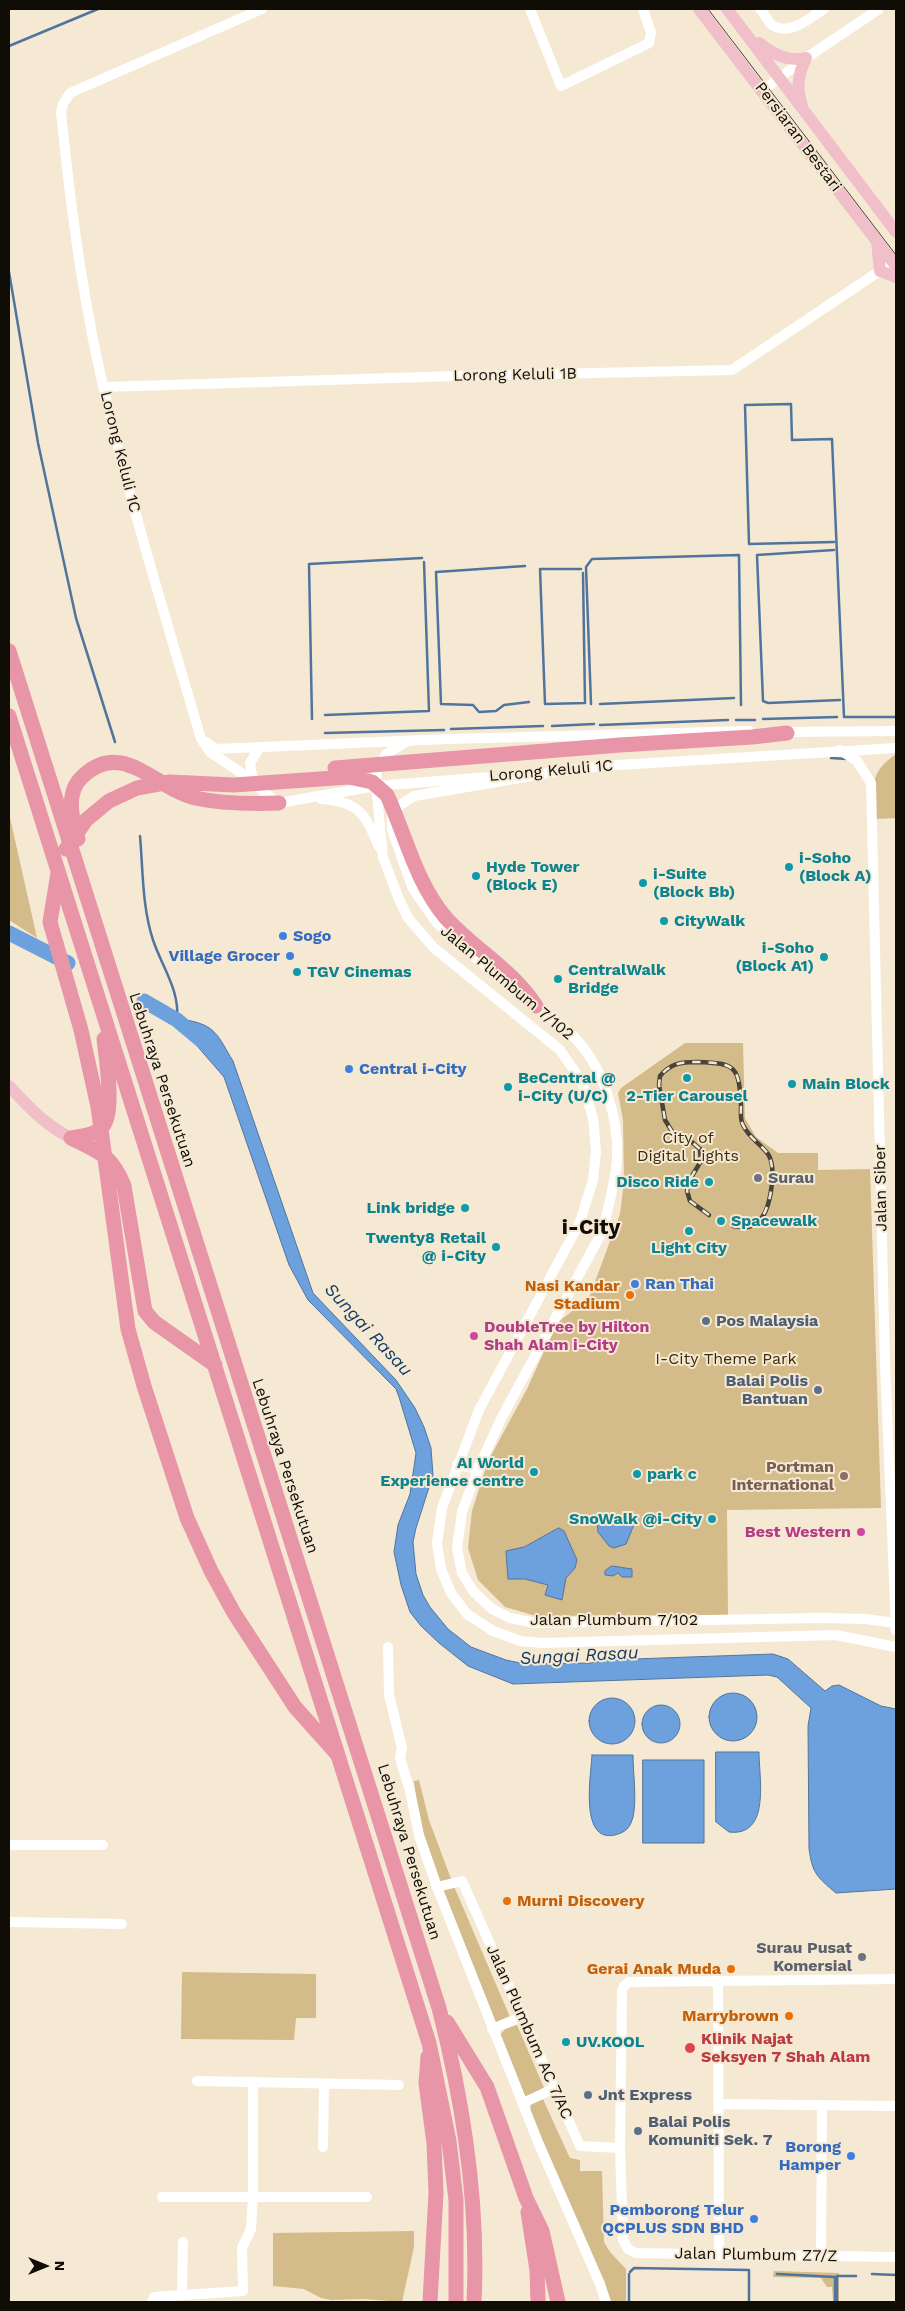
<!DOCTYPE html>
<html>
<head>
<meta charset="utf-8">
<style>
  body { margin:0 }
  #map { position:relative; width:905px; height:2311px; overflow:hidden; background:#f5e9d3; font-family:"Work Sans",sans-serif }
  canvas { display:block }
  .frame { position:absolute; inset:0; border:10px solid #100c06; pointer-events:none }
  .north { position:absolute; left:20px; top:2241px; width:50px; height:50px; -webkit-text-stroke:4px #f5e9d3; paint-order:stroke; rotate:90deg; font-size:14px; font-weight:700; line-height:20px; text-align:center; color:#100c06 }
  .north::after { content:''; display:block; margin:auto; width:18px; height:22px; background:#100c06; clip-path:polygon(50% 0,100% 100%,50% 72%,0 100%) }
</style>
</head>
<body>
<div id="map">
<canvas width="905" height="2311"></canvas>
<div class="frame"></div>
<div class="north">N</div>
</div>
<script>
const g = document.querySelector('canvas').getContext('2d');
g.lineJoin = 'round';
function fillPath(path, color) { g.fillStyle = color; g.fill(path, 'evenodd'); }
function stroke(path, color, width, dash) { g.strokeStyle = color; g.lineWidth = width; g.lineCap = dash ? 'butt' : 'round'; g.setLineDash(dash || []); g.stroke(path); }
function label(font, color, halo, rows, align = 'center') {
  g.font = font + ' "Work Sans",sans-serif'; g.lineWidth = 4; g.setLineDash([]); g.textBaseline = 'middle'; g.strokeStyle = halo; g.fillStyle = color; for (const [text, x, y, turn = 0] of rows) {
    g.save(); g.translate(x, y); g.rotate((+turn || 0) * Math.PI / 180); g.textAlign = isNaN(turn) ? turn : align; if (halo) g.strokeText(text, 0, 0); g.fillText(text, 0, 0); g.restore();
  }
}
fillPath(new Path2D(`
  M896,754V818L875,819C874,788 867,774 896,754Z
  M9,813L37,938L9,920Z
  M685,1043H743L745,1118L756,1137L778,1153H818V1170L870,1169L881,1508L727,1510L728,1615L536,1616L505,1607L478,1580L468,1548L472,1511L488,1461L527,1389L557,1323L589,1298L620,1214L624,1182L623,1120L618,1093L621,1088Z
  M419,1780L429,1820L451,1879L439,1882L419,1824L414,1781Z
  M453,1884L510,2017L495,2023L442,1889Z
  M182,1972L316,1974V2018H296L294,2040L181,2039Z
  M517,2025L545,2090L525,2097L500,2035L505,2029Z
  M542,2097L568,2154L570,2158L580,2160V2171H602L604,2242L610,2252L626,2269V2302H609L530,2115L531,2103Z
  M414,2231V2247L402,2302L364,2299L331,2300L321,2298L304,2289L273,2286V2233Z
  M774,2271L839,2273V2302H833L832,2287H827L821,2278L773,2277Z`), '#d3bb8a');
const water = new Path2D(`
  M186,1020C217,1025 218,1037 233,1061L313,1293L396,1380L415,1408L424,1427L431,1448L433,1475L416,1528L413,1542L416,1574L423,1595L430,1607L448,1629L471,1647L506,1660L525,1664L591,1663L606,1660L773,1654L788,1659L825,1691L832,1686L839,1685L881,1706L896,1709V1889L836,1893C817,1877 812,1873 809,1848L808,1726L811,1708L777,1677L768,1675L513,1684L468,1666L439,1643L421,1626L410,1612L401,1585L394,1552L398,1525L410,1494L416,1453L399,1397L396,1389L308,1300L289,1265L224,1077L185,1032Z
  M629,1517L635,1522L626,1544L614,1548L609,1546L598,1532L597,1521L599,1519C612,1523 617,1522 629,1517Z
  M559,1528L564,1531L577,1560L575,1568L566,1578L562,1600L545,1595L548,1585L525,1579H508L506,1551L524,1547Z
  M612,1566L632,1569V1577H622L618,1573L613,1576L605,1575V1571Z
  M709 1717a24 24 0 1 1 48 0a24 24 0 1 1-48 0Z
  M589 1721a23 23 0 1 1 46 0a23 23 0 1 1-46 0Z
  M642 1724a19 19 0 1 1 38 0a19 19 0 1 1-38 0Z
  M716,1752H759C759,1778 771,1837 729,1832L716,1822Z
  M592,1755H633C633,1773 637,1800 633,1817C630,1828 626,1832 615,1835C579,1843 591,1775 592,1755Z
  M643,1760H704V1843H643Z`);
fillPath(water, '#6da1de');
stroke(water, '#51749d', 1);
stroke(new Path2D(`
  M9,46L98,9
  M9,272L38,443L76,618L115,742
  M834,542L749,544L745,405L791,404L792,440L832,439L844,717H896
  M834,550L757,555L763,701L768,703L840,700
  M525,566L436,572L441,704L473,705L479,712L496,711L504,705L529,702
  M581,569H540L545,704L585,703L583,573
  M591,704L586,567L592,559L739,555L741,705
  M600,704L734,698
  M325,715L429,711L424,562
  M312,719L309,564L422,558
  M763,719L837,717
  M736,720H755
  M600,725L728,720
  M552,726L594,724
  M451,729L543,726
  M325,733L444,730
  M831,758L847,759
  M140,836C143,870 142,906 153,940C162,967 180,990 177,1020
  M630,2272L634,2268L749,2270V2302
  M629,2274V2302
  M777,2274L835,2277V2302
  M872,2274L896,2275
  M837,2302V2276H856`), '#51749d', 2.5);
stroke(new Path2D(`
  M9,933L68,963
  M144,1001L177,1020L202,1041`), '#6da1de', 15);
stroke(new Path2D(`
  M530,9L561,86L649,43L651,33L643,9
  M760,9C764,13 768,22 772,25C789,37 811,17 824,9
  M762,91L806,58L879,9
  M104,387L456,376L732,370L893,262
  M781,732L896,731
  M408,741L386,754L377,771L376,786L383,857L398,897L408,918L434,948L560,1050L582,1082L593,1118L596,1151L593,1180L580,1222L479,1410L442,1508L437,1543L441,1569L451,1593L467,1614L493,1631L520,1641L542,1643L836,1635L896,1647
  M206,742L216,749L448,739L749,731
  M260,747L250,763C253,788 260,789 279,803L376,786L489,777
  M840,750L857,761L871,783L885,1363L896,1630
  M539,774L602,766L896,748
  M252,780L210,752L201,739C169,629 135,519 108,407C84,310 71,211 61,112L63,104L70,93L262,9
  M321,799C359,801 365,814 379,847
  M520,993L458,944L436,922L413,889L392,830V816L397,807L414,796L544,774
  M531,1002C544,1012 558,1022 570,1033C603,1064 619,1116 617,1160C615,1184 608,1209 602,1232L502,1417L478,1469L462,1512L457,1548L462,1573L473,1591L492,1609L510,1618L536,1623L821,1618L865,1619L896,1623
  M457,1465L478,1469
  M388,1647L389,1695L402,1748L400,1758L410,1791L419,1835L437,1887L538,2142L600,2284L606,2302
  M9,1845H103
  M437,1887L462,1881L580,2146L620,2148
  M9,1922L122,1924
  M718,1979L719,2256
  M896,1979L629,1982L624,1986L622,1990L620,2148L623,2240L628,2249L636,2253L896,2257
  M492,2029L523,2016
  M197,2081L399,2085
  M523,2103L555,2088
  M719,2104L896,2106
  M323,2147L324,2084
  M162,2197H367
  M821,2256L822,2106
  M182,2295L183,2242
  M152,2302L154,2297L243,2291L242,2248L251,2229L253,2196V2083`), '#fff', 10);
stroke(new Path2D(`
  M699,9L896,266
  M727,9L896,232
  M759,43C773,54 787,62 806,58
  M802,106C796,87 798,75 806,58
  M877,242L880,271L896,277
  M9,1086C28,1106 45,1125 71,1138`), '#f1bfca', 12);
stroke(new Path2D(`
  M9,651L439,2008C464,2105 479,2202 474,2302
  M9,716L429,2043L449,2141L456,2200V2302
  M335,768L620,745L752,737L787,733
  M78,839C72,819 65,793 82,777C122,738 155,788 195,798C223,804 251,804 279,803
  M66,849L86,820L109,801L137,788L170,782L234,785L349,777L372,782L387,795C406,836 416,883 446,918C474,949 513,970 536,1006
  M58,873L50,922L81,1030L98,1107L128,1329L144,1386L187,1518L211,1571L234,1613L295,1707L337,1754
  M71,1138C99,1152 112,1155 124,1186L145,1311L154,1322L215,1365
  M71,1138C82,1136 96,1135 103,1126C115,1112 106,1057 104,1039
  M447,2022L487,2087L526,2198L542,2231L558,2302
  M428,2057L426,2083L434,2143L436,2193L430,2302
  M528,2212L537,2270L538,2302`), '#e895a7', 15);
stroke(new Path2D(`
  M708,9L896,255`), '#494339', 1);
const rail = new Path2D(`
  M709,1215L690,1201L687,1191L689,1181L701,1161L700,1149L687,1138L673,1133L665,1120L659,1085L660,1076C671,1063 681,1062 697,1062C737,1063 739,1067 741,1106C741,1112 740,1120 743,1125C749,1138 760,1143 768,1154C777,1168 771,1211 758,1222C751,1229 742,1227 733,1226`);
stroke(rail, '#494339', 4.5);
stroke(rail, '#f5e9d3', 2.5, [8]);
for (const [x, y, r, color] of [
  [789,867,5,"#0f9aa8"],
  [476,876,5,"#0f9aa8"],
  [643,883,5,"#0f9aa8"],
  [664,921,5,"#0f9aa8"],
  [283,936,5,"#3f7fe0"],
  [290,956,5,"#3f7fe0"],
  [824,957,5,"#0f9aa8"],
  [297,972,5,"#0f9aa8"],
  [558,979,5,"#0f9aa8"],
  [349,1069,5,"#3f7fe0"],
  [687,1078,5,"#0f9aa8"],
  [792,1084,5,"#0f9aa8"],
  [508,1087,5,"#0f9aa8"],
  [758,1178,5,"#6b7280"],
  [709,1182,5,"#0f9aa8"],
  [465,1208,5,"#0f9aa8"],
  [721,1221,5,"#0f9aa8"],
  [689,1231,5,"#0f9aa8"],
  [496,1247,5,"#0f9aa8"],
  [635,1284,5,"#3f7fe0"],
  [630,1295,5,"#e8710a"],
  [706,1321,5,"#5c6f8a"],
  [474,1336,5,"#d1479c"],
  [818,1390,5,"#5c6f8a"],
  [534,1472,5,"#0f9aa8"],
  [637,1474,5,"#0f9aa8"],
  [844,1476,5,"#8d6e63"],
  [712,1519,5,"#0f9aa8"],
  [861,1532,5,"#d1479c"],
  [507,1901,5,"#e8710a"],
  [862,1957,5,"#6b7280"],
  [731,1969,5,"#e8710a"],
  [789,2016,5,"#e8710a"],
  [566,2042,5,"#0f9aa8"],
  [690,2048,6,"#e0444e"],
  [588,2095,5,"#5c6f8a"],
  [638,2131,5,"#5c6f8a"],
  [851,2156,5,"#3f7fe0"],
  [754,2219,5,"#3f7fe0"]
]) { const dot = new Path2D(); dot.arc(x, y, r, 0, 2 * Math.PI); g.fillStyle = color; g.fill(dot); stroke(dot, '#f5e9d3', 2); }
label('16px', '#100c06', '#f5e9d3', [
  ["Persiaran Bestari",798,137,53],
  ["Lorong Keluli 1B",515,375,-1],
  ["Lorong Keluli 1C",120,452,76],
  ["Lorong Keluli 1C",551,771,-5],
  ["Jalan Plumbum 7/102",507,983,40],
  ["Lebuhraya Persekutuan",162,1080,72],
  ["Jalan Siber",881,1188,-91],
  ["Lebuhraya Persekutuan",285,1466,72],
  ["Jalan Plumbum 7/102",614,1620],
  ["Lebuhraya Persekutuan",409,1852,73],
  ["Jalan Plumbum AC 7/AC",529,2032,66],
  ["Jalan Plumbum Z7/Z",756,2255,1]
]);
label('bold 16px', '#0d838f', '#f5e9d3', [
  ["i-Soho",799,858],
  ["(Block A)",799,876],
  ["Hyde Tower",486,867],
  ["(Block E)",486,885],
  ["i-Suite",653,874],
  ["(Block Bb)",653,892],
  ["CityWalk",674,921],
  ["i-Soho",814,948,"right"],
  ["(Block A1)",814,966,"right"],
  ["CentralWalk",568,970],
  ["Bridge",568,988],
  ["TGV Cinemas",307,972],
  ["BeCentral @",518,1078],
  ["i-City (U/C)",518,1096],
  ["Main Block",802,1084],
  ["2-Tier Carousel",687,1096,"center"],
  ["Disco Ride",699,1182,"right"],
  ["Link bridge",455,1208,"right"],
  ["Spacewalk",731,1221],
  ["Twenty8 Retail",486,1238,"right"],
  ["@ i-City",486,1256,"right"],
  ["Light City",689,1248,"center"],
  ["AI World",524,1463,"right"],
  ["Experience centre",524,1481,"right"],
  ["park c",647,1474],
  ["SnoWalk @i-City",702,1519,"right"],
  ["UV.KOOL",576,2042]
], 'left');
label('bold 16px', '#366cbe', '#f5e9d3', [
  ["Sogo",293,936],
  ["Village Grocer",280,956,"right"],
  ["Central i-City",359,1069],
  ["Ran Thai",645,1284],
  ["Borong",841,2147,"right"],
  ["Hamper",841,2165,"right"],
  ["Pemborong Telur",744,2210,"right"],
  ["QCPLUS SDN BHD",744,2228,"right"]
], 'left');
label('16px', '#3b2c08', '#f5e9d3', [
  ["City of",688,1138],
  ["Digital Lights",688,1156],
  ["I-City Theme Park",726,1359]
]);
label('bold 16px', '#5b616d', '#f5e9d3', [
  ["Surau",768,1178],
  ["Surau Pusat",852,1948,"right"],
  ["Komersial",852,1966,"right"]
], 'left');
label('bold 16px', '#c56008', '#f5e9d3', [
  ["Nasi Kandar",620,1286],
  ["Stadium",620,1304],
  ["Murni Discovery",517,1901,"left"],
  ["Gerai Anak Muda",721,1969],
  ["Marrybrown",779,2016]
], 'right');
label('bold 16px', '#4e5e75', '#f5e9d3', [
  ["Pos Malaysia",716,1321],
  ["Balai Polis",808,1381,"right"],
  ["Bantuan",808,1399,"right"],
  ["Jnt Express",598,2095],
  ["Balai Polis",648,2122],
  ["Komuniti Sek. 7",648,2140]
], 'left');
label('bold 16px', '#b23c85', '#f5e9d3', [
  ["DoubleTree by Hilton",484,1327],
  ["Shah Alam i-City",484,1345],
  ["Best Western",851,1532,"right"]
], 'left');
label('bold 16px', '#785e54', '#f5e9d3', [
  ["Portman",834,1467],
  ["International",834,1485]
], 'right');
label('bold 16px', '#be3a42', '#f5e9d3', [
  ["Klinik Najat",701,2039],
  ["Seksyen 7 Shah Alam",701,2057]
], 'left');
label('italic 18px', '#13385f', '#f5e9d3', [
  ["Sungai Rasau",368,1330,47],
  ["Sungai Rasau",579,1656,-3]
]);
label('bold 21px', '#100c06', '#f5e9d3', [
  ["i-City",591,1228]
]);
</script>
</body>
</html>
